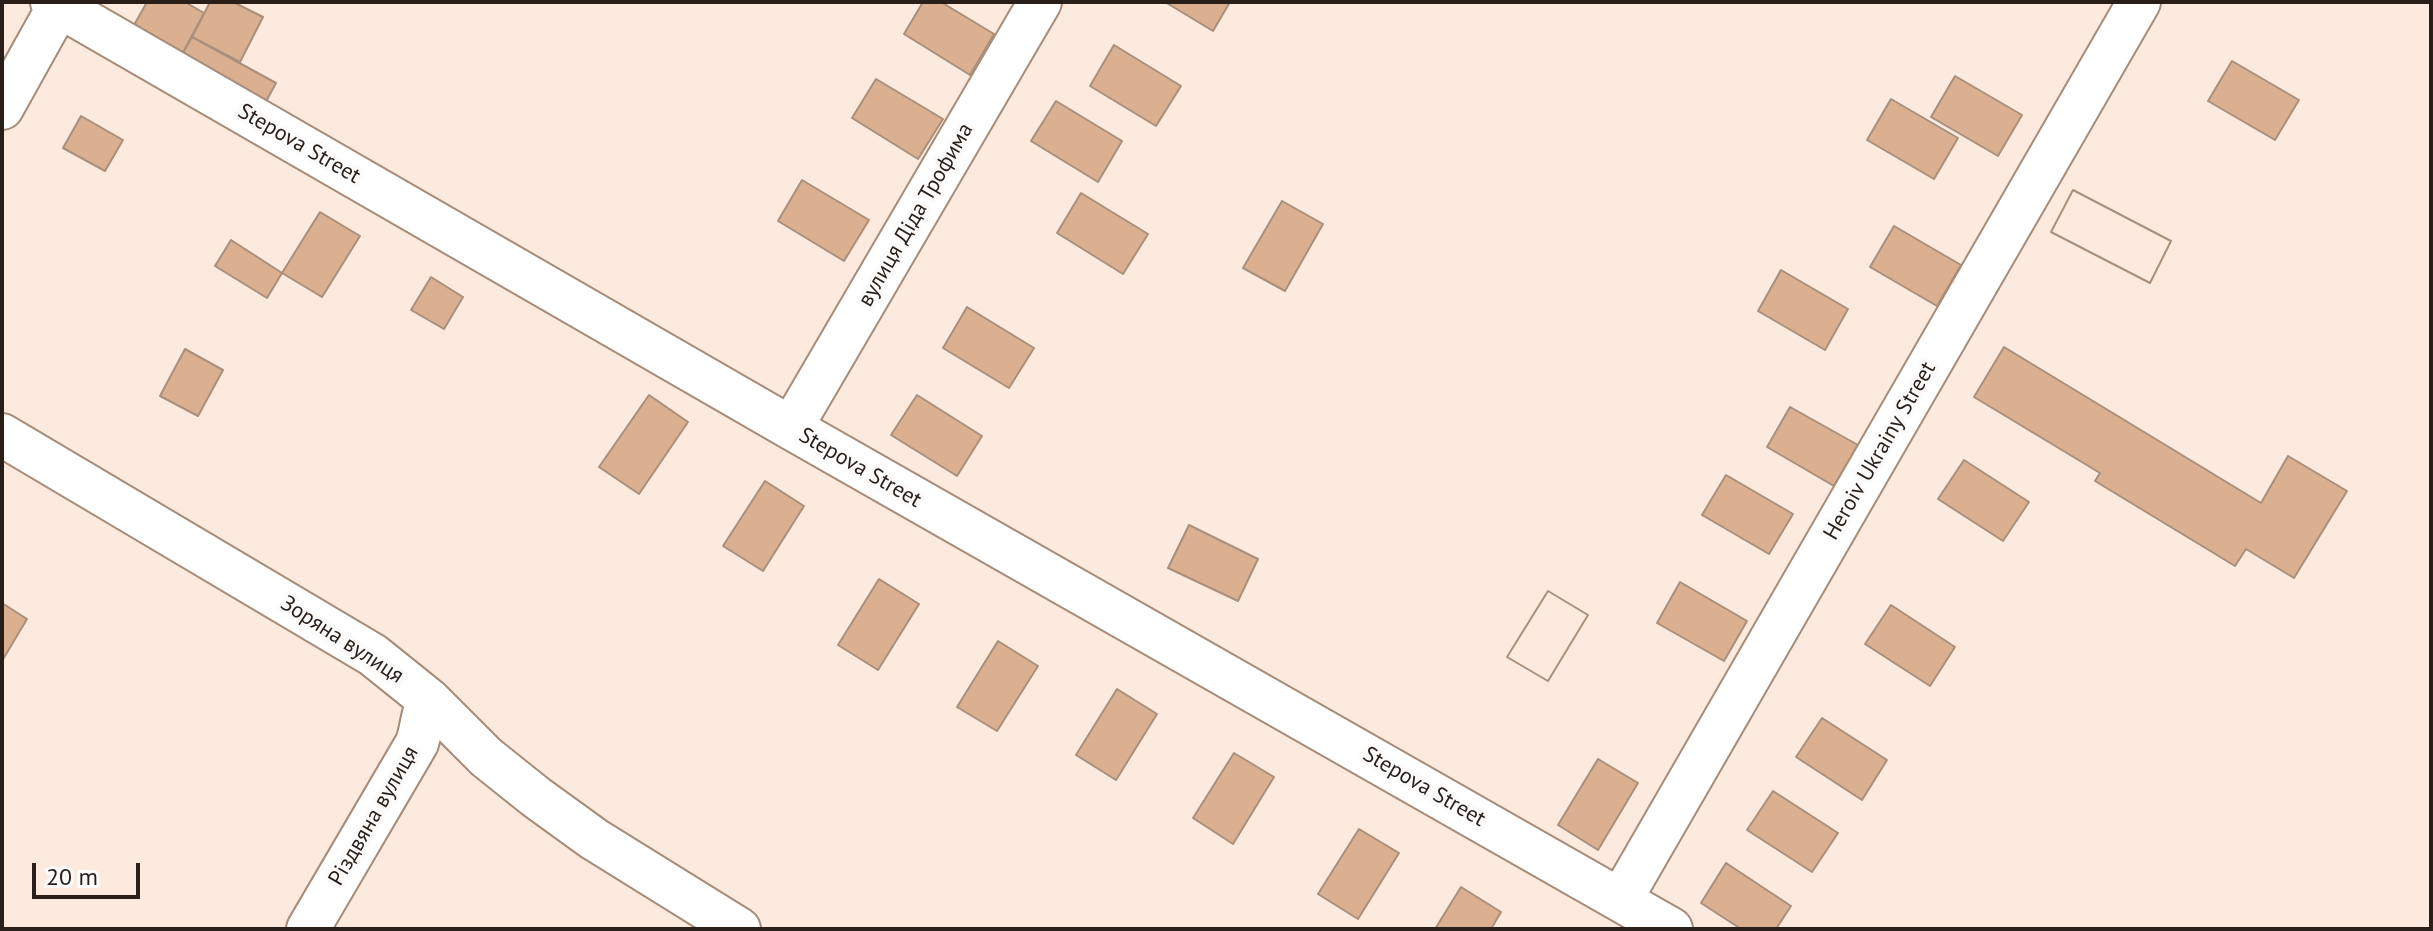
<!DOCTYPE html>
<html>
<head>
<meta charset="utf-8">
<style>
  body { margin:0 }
  #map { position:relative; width:2433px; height:931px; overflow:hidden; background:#fceade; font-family:"PT Sans",sans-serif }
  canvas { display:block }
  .frame { position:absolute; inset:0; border:4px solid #2a1f18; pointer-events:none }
  .scale { position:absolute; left:32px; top:863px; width:108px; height:36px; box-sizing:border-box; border:4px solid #2a1f18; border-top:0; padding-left:10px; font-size:24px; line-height:28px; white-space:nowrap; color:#2a1f18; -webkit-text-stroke:6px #fbfbfb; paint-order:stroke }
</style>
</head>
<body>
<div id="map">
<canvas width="2433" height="931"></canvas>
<div class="frame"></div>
<div class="scale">20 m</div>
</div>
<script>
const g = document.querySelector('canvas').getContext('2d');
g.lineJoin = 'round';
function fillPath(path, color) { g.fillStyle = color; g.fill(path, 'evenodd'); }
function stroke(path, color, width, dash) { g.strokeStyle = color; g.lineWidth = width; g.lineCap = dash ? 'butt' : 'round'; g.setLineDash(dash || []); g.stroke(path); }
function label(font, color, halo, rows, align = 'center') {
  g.font = font + ' "PT Sans",sans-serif'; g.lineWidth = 8; g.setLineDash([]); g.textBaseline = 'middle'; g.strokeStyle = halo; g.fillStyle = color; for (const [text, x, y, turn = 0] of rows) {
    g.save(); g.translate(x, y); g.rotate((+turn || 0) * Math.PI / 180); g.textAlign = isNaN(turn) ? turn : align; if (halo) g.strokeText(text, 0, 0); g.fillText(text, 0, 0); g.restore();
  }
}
const building = new Path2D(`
  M147,2H185L204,13L178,62L129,34Z
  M210,2H233L263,17L240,62L192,37Z
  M923,2H941L994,34L970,75L904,34Z
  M1165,2H1230L1213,31Z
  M192,37L276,83L262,109L178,62Z
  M1114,45L1181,86L1156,126L1090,86Z
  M2232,61L2299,100L2275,140L2208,101Z
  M1955,76L2022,115L1998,156L1931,117Z
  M876,79L943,119L918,159L852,118Z
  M1891,99L1958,138L1934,179L1867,140Z
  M1056,101L1122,141L1098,182L1031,141Z
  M81,116L123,140L105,171L63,148Z
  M802,180L869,220L844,261L778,221Z
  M2073,190L2171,241L2150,283L2051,232Z
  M2073,190L2171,241L2150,283L2051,232Z
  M1081,193L1148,234L1123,274L1057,233Z
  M1282,201L1323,224L1285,291L1243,268Z
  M320,212L360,236L322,297L282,273Z
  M1894,226L1961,265L1937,306L1870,267Z
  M231,240L282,273L267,298L215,266Z
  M1781,270L1848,309L1825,350L1758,311Z
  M431,277L463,297L444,329L411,310Z
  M967,307L1034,348L1009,388L943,348Z
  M2004,347L2261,503L2288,456L2347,491L2294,578L2246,549L2235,566L2095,481L2100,473L1974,397Z
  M185,349L223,370L198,416L160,396Z
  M649,395L688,422L639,494L599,467Z
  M917,395L982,436L957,476L891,435Z
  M1790,407L1858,445L1834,486L1767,447Z
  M1964,460L2029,502L2003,541L1938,499Z
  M1726,475L1793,514L1769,554L1702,515Z
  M765,481L804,506L763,571L723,546Z
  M1189,525L1258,559L1238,601L1168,568Z
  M879,579L919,604L878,670L838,645Z
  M1680,582L1747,621L1724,661L1657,623Z
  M1548,591L1588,615L1548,681L1507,657Z
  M1548,591L1588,615L1548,681L1507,657Z
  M2,603L27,619L2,661Z
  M1891,605L1955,647L1930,686L1865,644Z
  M998,641L1038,666L997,731L957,707Z
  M1117,689L1157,714L1116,780L1076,755Z
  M1822,718L1887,760L1862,800L1796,757Z
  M1234,753L1274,777L1233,844L1193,818Z
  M1598,759L1638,783L1598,850L1558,825Z
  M1773,791L1838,833L1812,872L1747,830Z
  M1359,829L1399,853L1358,919L1318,894Z
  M1726,863L1791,906L1776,929H1741L1701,903Z
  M1461,887L1501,912L1491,929H1435Z`);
fillPath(building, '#dab091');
stroke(building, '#a98f7c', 2);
const minor = new Path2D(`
  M52,2L791,428L1671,929
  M2,108L61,2
  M791,428L1040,2
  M2,435L373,655L429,700L486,757L536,797L594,839L739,929
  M1621,899L2139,2
  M308,929L417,743C422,728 422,713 429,700`);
stroke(minor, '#a68c79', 46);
stroke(minor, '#fff', 42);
label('22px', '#2a1f18', '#fbfbfb', [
  ["Stepova Street",299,144,30],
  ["вулиця Діда Трофима",916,215,-60],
  ["Heroiv Ukrainy Street",1880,451,-60],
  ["Stepova Street",860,468,30],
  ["Зоряна вулиця",342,640,33],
  ["Stepova Street",1424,787,30],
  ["Різдвяна вулиця",374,816,-60]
]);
</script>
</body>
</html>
